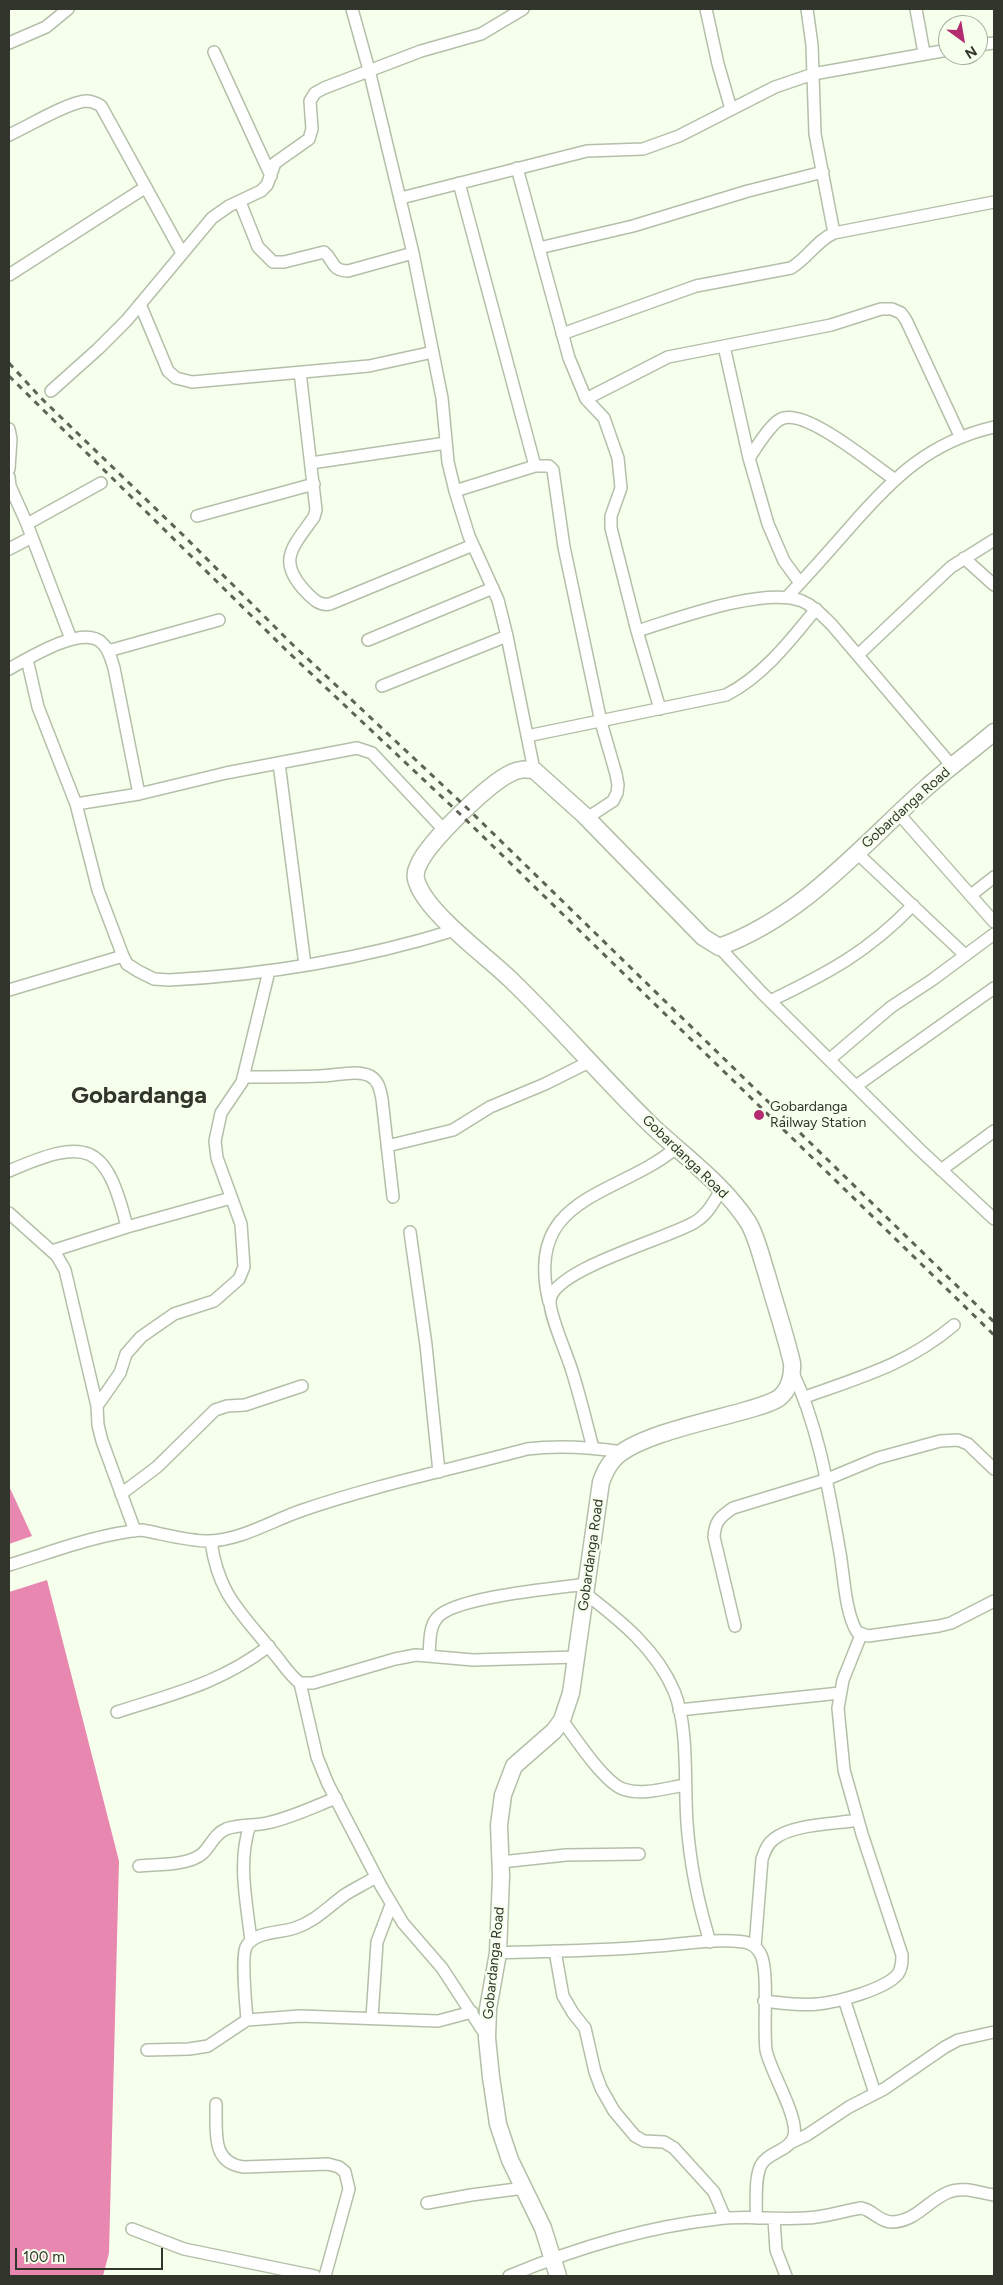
<!DOCTYPE html>
<html>
<head>
<meta charset="utf-8">
<style>
  body { margin:0 }
  #map { position:relative; width:1003px; height:2285px; overflow:hidden; background:#f5ffec; font-family:Figtree,sans-serif }
  canvas { display:block }
  .frame { position:absolute; inset:0; border:10px solid #31352c; pointer-events:none }
  .north { position:absolute; left:938px; top:15px; width:50px; height:50px; box-sizing:border-box; background:#f5ffec; border:1px solid #a7ae9f; border-radius:50%; rotate:148deg; font-size:14px; font-weight:700; line-height:20px; text-align:center; color:#31352c }
  .north::after { content:''; display:block; margin:auto; width:18px; height:22px; background:#b32c70; clip-path:polygon(50% 0,100% 100%,50% 72%,0 100%) }
  .scale { position:absolute; left:15px; top:2248px; width:148px; height:22px; box-sizing:border-box; border:2px solid #31352c; border-top:0; padding-left:6px; font-size:15px; line-height:18px; white-space:nowrap; color:#31352c; -webkit-text-stroke:4px #f5ffec; paint-order:stroke }
</style>
</head>
<body>
<div id="map">
<canvas width="1003" height="2285"></canvas>
<div class="frame"></div>
<div class="north">N</div>
<div class="scale">100 m</div>
</div>
<script>
const g = document.querySelector('canvas').getContext('2d');
g.lineJoin = 'round';
function fillPath(path, color) { g.fillStyle = color; g.fill(path, 'evenodd'); }
function stroke(path, color, width, dash) { g.strokeStyle = color; g.lineWidth = width; g.lineCap = dash ? 'butt' : 'round'; g.setLineDash(dash || []); g.stroke(path); }
function label(font, color, halo, rows, align = 'center') {
  g.font = font + ' Figtree,sans-serif'; g.lineWidth = 4.5; g.setLineDash([]); g.textBaseline = 'middle'; g.strokeStyle = halo; g.fillStyle = color; for (const [text, x, y, turn = 0] of rows) {
    g.save(); g.translate(x, y); g.rotate((+turn || 0) * Math.PI / 180); g.textAlign = isNaN(turn) ? turn : align; if (halo) g.strokeText(text, 0, 0); g.fillText(text, 0, 0); g.restore();
  }
}
fillPath(new Path2D(`
  M9,1486L32,1536L9,1544Z
  M47,1580L119,1861L109,2253L103,2276H9V1592Z`), '#e887af');
const minor = new Path2D(`
  M352,9L369,70L413,253L442,398L448,462L455,491L469,536L498,600L507,636L534,770
  M706,9L718,64L731,109
  M807,9L812,45L815,134L834,233
  M916,9L924,53
  M9,43L46,27L68,9
  M978,45L994,43
  M214,52L271,176
  M9,135C27,127 68,102 86,101C92,101 96,103 101,106L182,253
  M517,168L569,358L586,399L604,418L618,458L621,488L611,516V528L637,631L660,709
  M459,183L535,466
  M401,198L587,151L643,149L679,136L775,87L813,74L948,50
  M240,202L258,247L273,262H284L324,252C335,261 330,270 348,271L413,253
  M539,248L633,226L748,191L823,172
  M9,275L146,187
  M140,304L168,371L176,378L192,382L369,366L433,352
  M562,334L696,286L791,268C808,258 816,241 834,233L994,202
  M724,346L749,458L768,524L784,561L800,583
  M300,372L316,510L314,517C292,548 276,561 307,593C314,600 320,606 330,604L473,545
  M51,391L98,349L127,320L212,218L229,206L261,191L267,185L275,163L309,139L312,129L310,101L315,93L324,88L421,51L481,34L523,9
  M586,399L668,357L831,325L881,309H892L901,313L906,320L960,436
  M9,429L11,439L9,469
  M749,458C756,448 771,423 781,419C805,407 873,465 894,479
  M311,463L446,443
  M9,477L10,486L27,524L71,639
  M455,491L535,466H549L553,470L564,547L601,722L616,774L618,785L617,793L613,801L587,818
  M197,516L314,484
  M27,524L101,483
  M9,549L32,537
  M964,558L994,585
  M787,597C809,574 830,550 851,526C893,478 929,442 994,427
  M637,631C676,619 764,586 802,601C814,606 823,616 832,625L952,766
  M368,640L493,588
  M108,651L219,620
  M858,655L951,567L994,540
  M27,659L38,707L76,804L98,890L123,956L127,964L138,971L154,979L169,980C266,975 362,959 455,930
  M9,669C29,658 83,624 102,643C109,649 111,659 114,668L139,794
  M382,686L507,636
  M527,736L726,695C763,676 790,641 816,609
  M279,763L305,965
  M76,804L139,794L226,773L357,748L372,753L445,831
  M899,814L994,922
  M857,853L965,955
  M971,895L994,877
  M719,947L761,992L919,1149L994,1219
  M9,990L123,956
  M770,1001C828,973 868,952 913,905
  M830,1059L891,1007L932,980L994,934
  M243,1077C269,1077 295,1077 320,1076C335,1076 357,1069 370,1076C379,1081 380,1090 382,1099L393,1197
  M856,1086L994,988
  M387,1146L453,1130L490,1107L545,1084L591,1061
  M941,1170L994,1131
  M9,1171C87,1137 106,1142 127,1227
  M9,1213L57,1256L65,1270L97,1406
  M410,1232L426,1345L439,1472
  M52,1251L127,1227L231,1198
  M549,1302C523,1195 617,1197 676,1148
  M792,1371C819,1427 829,1492 840,1553C844,1576 845,1612 857,1632L868,1636L939,1626L951,1623L994,1601
  M805,1397C861,1377 908,1364 954,1325
  M593,1448C586,1422 580,1396 572,1371C567,1354 550,1317 550,1302C549,1270 670,1238 695,1222C707,1215 714,1202 721,1190
  M121,1494L157,1467L215,1410L227,1406L245,1405L302,1386
  M135,1531L102,1441L98,1425L97,1406L120,1373L126,1354L141,1337L174,1314L214,1301L239,1279L244,1267L241,1224L217,1158L215,1141L221,1113L242,1082L269,971
  M211,1541C218,1594 240,1611 272,1651C281,1661 289,1675 300,1683H313L395,1659L416,1655L473,1660L577,1657
  M9,1565C52,1552 97,1534 142,1530C164,1534 187,1541 209,1541C242,1540 273,1520 303,1510C376,1485 453,1469 527,1449C560,1445 589,1447 622,1452
  M586,1594C621,1621 656,1649 674,1691C689,1727 684,1783 687,1823C690,1864 698,1903 710,1942
  M735,1626L714,1537C715,1521 720,1517 733,1508L825,1480L878,1458L940,1441L958,1440L968,1444L994,1469
  M429,1655C430,1643 429,1627 437,1618C453,1597 558,1588 587,1584
  M300,1683L317,1757L328,1784L381,1886L403,1923L442,1968L487,2037
  M679,1710L840,1693
  M117,1712C173,1694 221,1683 269,1646
  M562,1720C575,1738 604,1782 623,1789C642,1796 666,1788 685,1785
  M250,1825C237,1862 247,1904 251,1941
  M501,1862L566,1855L639,1854
  M139,1866C157,1864 187,1866 202,1854C211,1846 214,1834 226,1829C239,1824 254,1826 267,1823C291,1818 313,1807 336,1798
  M755,1947L762,1859C765,1851 767,1844 774,1839C792,1824 835,1824 858,1820
  M555,1951L563,1996L573,2013L585,2028L595,2072L601,2088L614,2111L635,2136L644,2141L664,2142L674,2148L714,2192L725,2218
  M498,1953C550,1951 604,1951 657,1946C685,1944 715,1938 744,1942C751,1943 758,1948 761,1955C769,1972 763,2026 766,2050C770,2071 799,2117 794,2136C790,2151 768,2152 761,2165C754,2179 757,2203 756,2218
  M844,1999L875,2093
  M764,2001C782,2003 801,2006 818,2004C838,2002 886,1989 898,1974C902,1968 902,1962 902,1955L862,1834L844,1770L838,1708L843,1680L861,1635
  M372,2018L377,1942L391,1905
  M247,2020C246,2006 241,1957 246,1947C254,1931 281,1933 295,1928C316,1921 329,1906 346,1894C356,1888 366,1883 376,1877
  M147,2050L189,2049L208,2046L247,2020L300,2016L438,2021L472,2012
  M216,2104C217,2130 210,2163 244,2167L328,2164L339,2167L345,2172L349,2189L325,2276
  M790,2143L807,2135L849,2107L884,2089L945,2047L958,2040L994,2032
  M427,2203L471,2195L524,2188
  M774,2219L776,2250L786,2276
  M132,2229L184,2249L315,2276
  M509,2276C576,2248 645,2227 717,2219C746,2215 776,2220 805,2218C824,2218 842,2211 861,2208C873,2210 878,2221 891,2222C916,2222 928,2200 949,2192C963,2186 980,2193 994,2195`);
const secondary = new Path2D(`
  M558,2276L543,2228L510,2160L498,2124L491,2077L487,2038L488,2009L498,1953L501,1876L499,1825L503,1795L514,1766L554,1731L562,1720L571,1693L601,1482C604,1474 607,1466 614,1459C636,1435 714,1420 747,1410C757,1407 770,1404 779,1398C789,1390 793,1376 792,1363C785,1333 775,1304 767,1275C761,1257 757,1237 748,1222C722,1182 682,1155 649,1123C601,1076 558,1025 510,979C485,955 430,915 418,885C415,879 415,872 418,866C427,843 488,784 511,773C519,769 525,769 534,770L584,815L703,937L719,947C803,917 862,845 926,788C948,768 972,751 994,732`);
stroke(minor, '#b4bfa9', 14);
stroke(secondary, '#b4bfa9', 19);
stroke(minor, '#fff', 11);
stroke(secondary, '#fff', 16);
stroke(new Path2D(`
  M9,363L40,397L184,536L292,644L467,808L994,1322
  M9,376L286,650L460,814L994,1335`), '#5e6358', 3, [6, 6]);
for (const [x, y, r, color] of [
  [759,1115,6,"#b32c70"]
]) { const dot = new Path2D(); dot.arc(x, y, r, 0, 2 * Math.PI); g.fillStyle = color; g.fill(dot); stroke(dot, '#f5ffec', 2); }
label('14px', '#31352c', '#f5ffec', [
  ["Gobardanga Road",906,808,-42],
  ["Gobardanga Road",685,1157,44],
  ["Gobardanga Road",591,1555,-82],
  ["Gobardanga Road",494,1963,-84]
]);
label('14px', '#31352c', '#f5ffec', [
  ["Gobardanga",770,1107],
  ["Railway Station",770,1123]
], 'left');
label('bold 24px', '#31352c', '#f5ffec', [
  ["Gobardanga",139,1096]
]);
</script>
</body>
</html>
